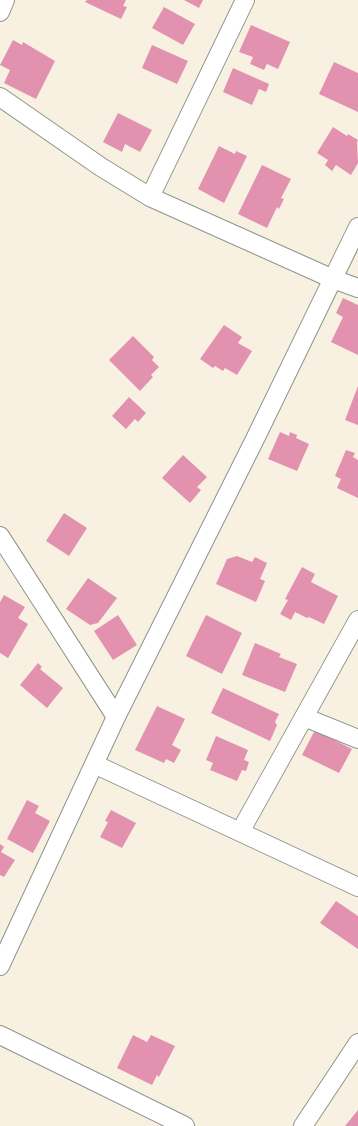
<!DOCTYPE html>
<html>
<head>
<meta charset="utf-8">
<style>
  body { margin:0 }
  canvas { display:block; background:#f8f1e2 }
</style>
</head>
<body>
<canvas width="358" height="1126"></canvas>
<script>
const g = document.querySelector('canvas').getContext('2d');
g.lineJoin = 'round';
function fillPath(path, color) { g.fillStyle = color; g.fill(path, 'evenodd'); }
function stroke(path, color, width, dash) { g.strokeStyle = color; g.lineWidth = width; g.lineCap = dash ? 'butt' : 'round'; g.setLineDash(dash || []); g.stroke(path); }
fillPath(new Path2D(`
  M87,0H126L123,6L127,7L121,19L85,2Z
  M184,0H203L199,8Z
  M164,7L195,24L183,45L152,28Z
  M251,25L290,42L278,69L267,64L264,70L250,64L253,57L239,52Z
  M13,40L22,45L23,42L55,61L36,99L4,83L10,70L0,65Z
  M152,45L188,61L177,84L142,68Z
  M334,62L358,73V112L319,94Z
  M233,68L269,84L266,92L259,89L252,105L223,92Z
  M118,113L152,130L140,152L125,144L122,152L103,142Z
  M333,127L347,136L348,134L358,140L357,142L358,163L351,175L336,165L332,171L325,165L328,160L317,153Z
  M219,146L235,154L236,151L247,156L224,203L198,189Z
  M262,165L291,179L281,198L284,199L279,209L277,207L267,228L238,214Z
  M343,298L358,305V355L331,342L343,317L336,313Z
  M224,325L242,337L238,343L252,351L237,375L225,368L223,371L215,366L213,368L200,359Z
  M133,336L154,357L152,360L159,367L151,375L153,377L140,391L109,360Z
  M358,386V425L345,420Z
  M129,397L146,413L138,422L135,419L126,429L112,416Z
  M280,432L289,436L290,432L297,435L296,438L309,444L297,471L268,459Z
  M346,450L355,453L353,457L358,460V498L337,488L341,479L335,476Z
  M183,455L207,477L197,487L201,490L190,503L162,478Z
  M64,513L87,528L69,556L46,541Z
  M237,556L252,562L255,557L267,563L260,579L265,581L256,602L216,584L227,559Z
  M302,567L315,574L311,582L338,596L324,624L309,617L307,618L295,612L291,620L280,614L288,600L285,599Z
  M88,578L117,598L98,623L90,625L66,609Z
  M4,595L25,607L18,618L28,624L8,658L0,653V602Z
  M118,615L137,645L113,660L94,631Z
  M206,615L242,633L222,674L186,656Z
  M255,643L281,654L279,657L297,664L285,692L242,675Z
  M38,663L42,667L40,669L63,688L47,708L20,685Z
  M223,688L279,714L275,722L277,725L270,741L211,713Z
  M157,706L185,719L172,745L181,750L174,763L166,759L164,763L135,750Z
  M315,730L352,749L339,773L302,755Z
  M216,736L248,750L244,760L249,762L246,771L242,770L237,781L210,770L213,763L206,760Z
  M27,800L39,806L35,813L50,821L33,853L7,839Z
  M111,810L136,823L122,848L100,837L108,822L105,821Z
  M0,844L4,847L1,852L15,860L4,877L0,875Z
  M336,901L358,916V949L320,923Z
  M133,1035L147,1042L151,1035L175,1046L159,1077L157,1075L152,1085L117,1068Z
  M358,1110V1126H345Z`), '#e292af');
const minor = new Path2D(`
  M0,12L5,0
  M0,97L101,167L150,197L333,279L358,288
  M150,197L245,0
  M0,536L116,717
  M304,717L358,739
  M94,764L358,887
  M240,832L358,620
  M0,966L116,717L256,437L358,227
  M0,1035L185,1126
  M303,1126L358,1043`);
stroke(minor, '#8c978b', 20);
stroke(minor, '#fff', 18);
</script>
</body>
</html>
